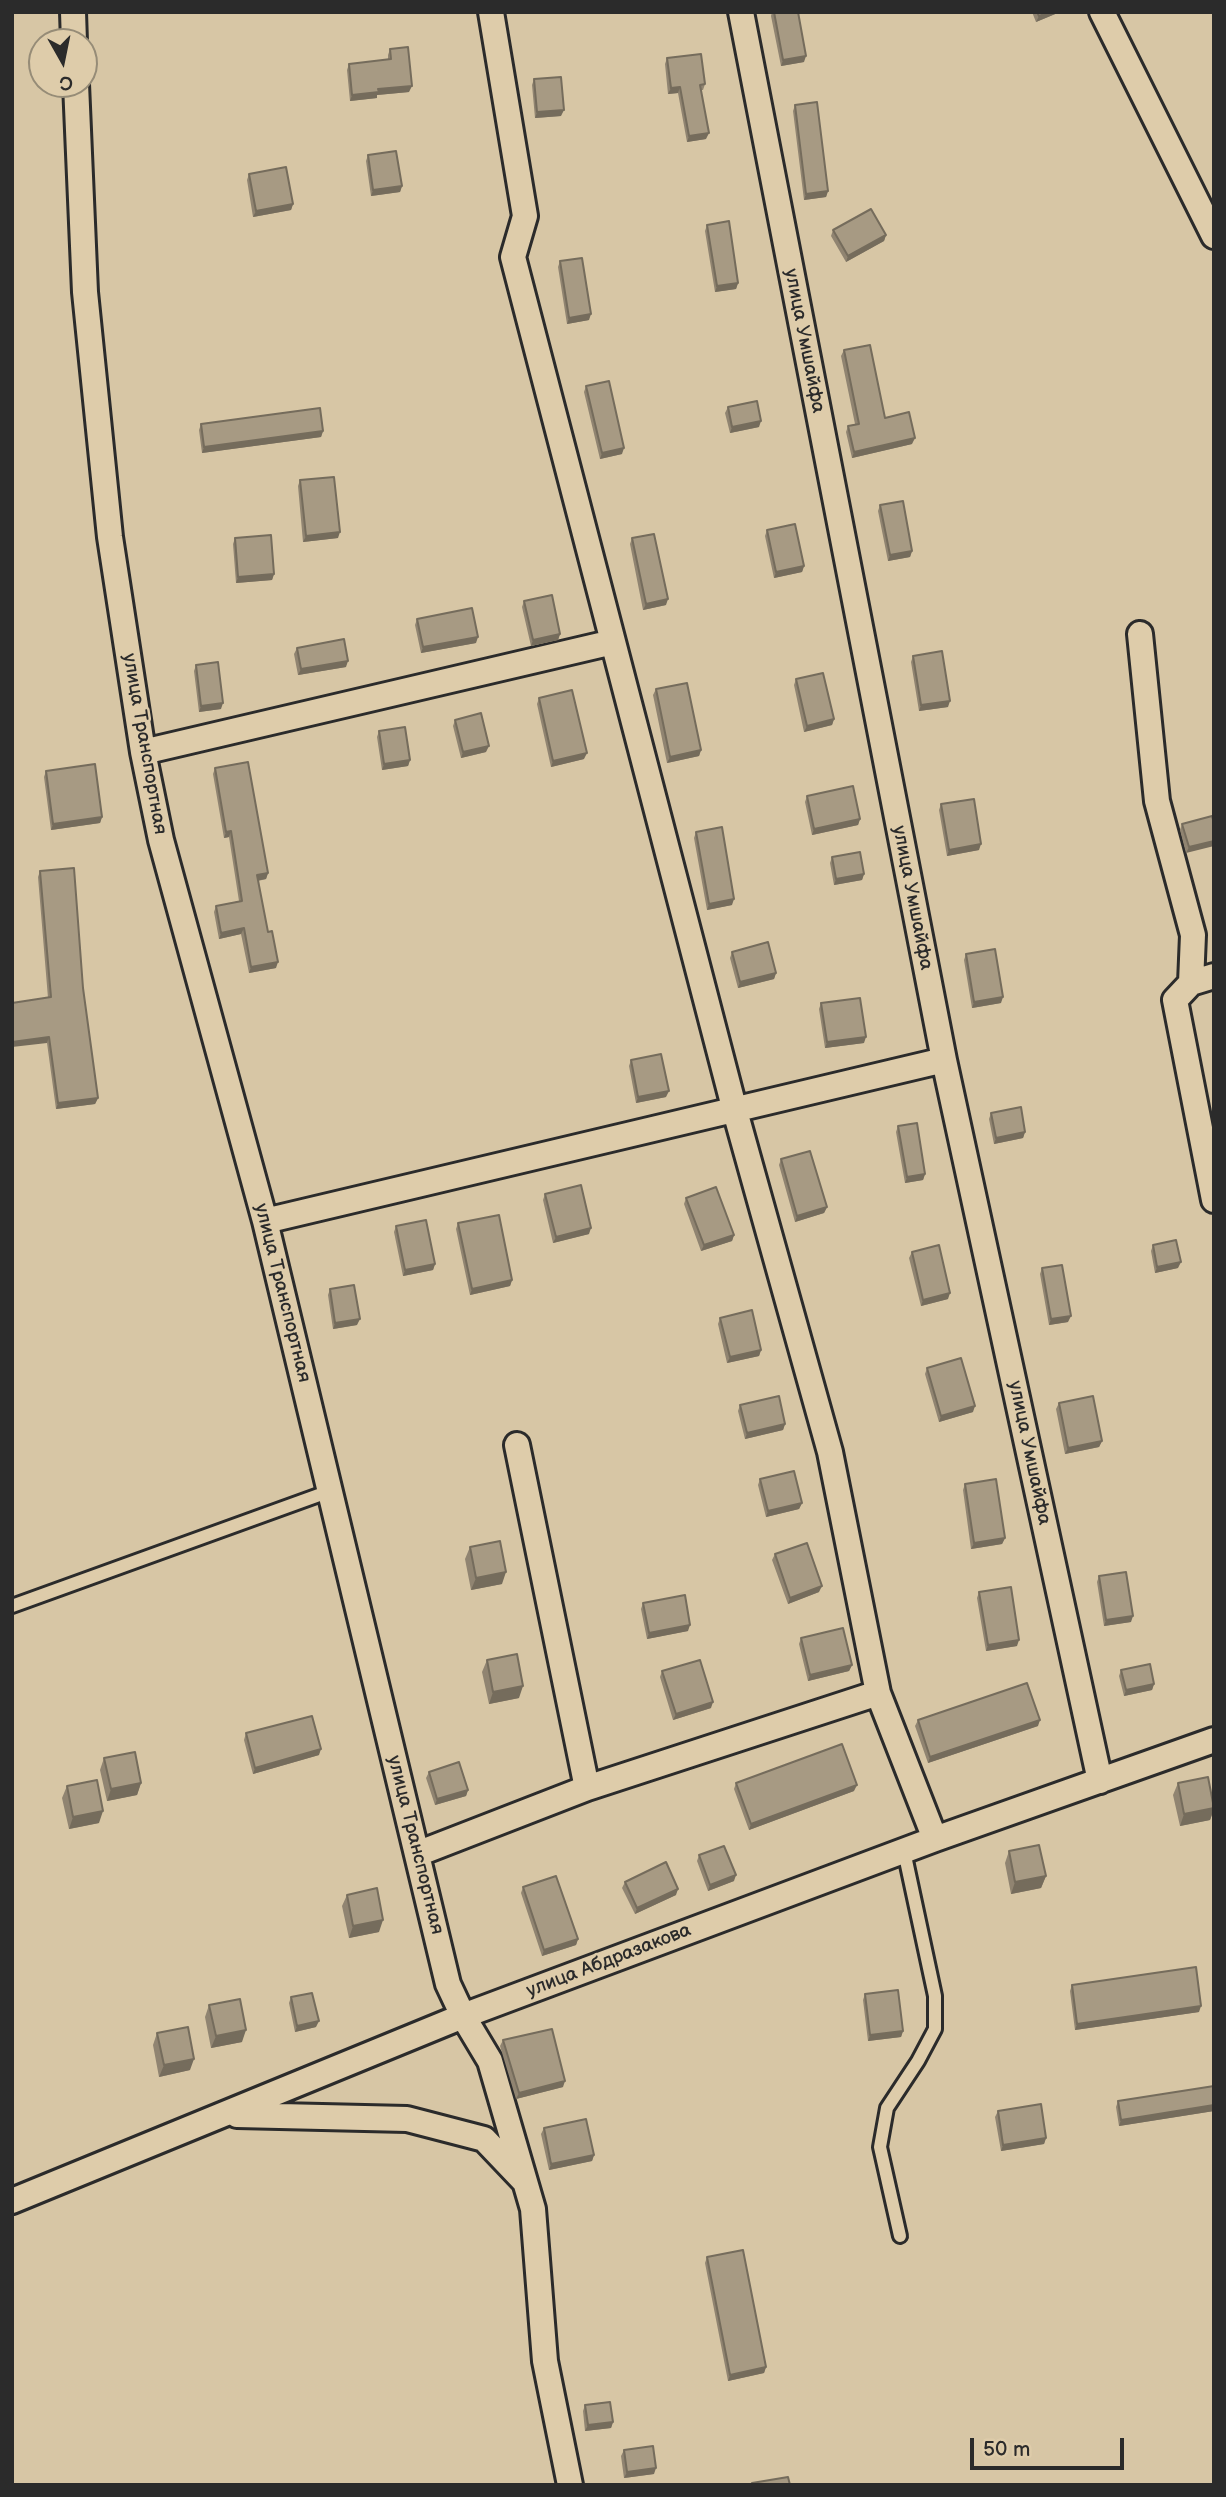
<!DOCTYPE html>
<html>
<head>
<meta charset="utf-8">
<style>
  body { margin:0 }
  #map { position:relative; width:1226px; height:2497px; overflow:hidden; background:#d7c6a5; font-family:"Balsamiq Sans",sans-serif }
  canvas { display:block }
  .frame { position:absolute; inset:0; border:14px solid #2b2b2b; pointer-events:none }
  .north { position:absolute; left:28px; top:28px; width:70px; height:70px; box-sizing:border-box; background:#deccaa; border:2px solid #968c77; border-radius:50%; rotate:171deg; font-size:19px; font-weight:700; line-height:28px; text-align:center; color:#2b2b2b }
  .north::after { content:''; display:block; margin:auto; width:24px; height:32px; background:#2b2b2b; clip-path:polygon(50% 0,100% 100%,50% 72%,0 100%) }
  .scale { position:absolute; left:970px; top:2438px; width:154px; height:32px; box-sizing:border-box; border:4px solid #2b2b2b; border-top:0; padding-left:9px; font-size:21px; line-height:24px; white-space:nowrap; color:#2b2b2b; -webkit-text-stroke:5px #deccaa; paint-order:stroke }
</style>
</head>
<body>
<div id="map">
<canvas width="1226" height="2497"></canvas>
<div class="frame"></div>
<div class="north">С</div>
<div class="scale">50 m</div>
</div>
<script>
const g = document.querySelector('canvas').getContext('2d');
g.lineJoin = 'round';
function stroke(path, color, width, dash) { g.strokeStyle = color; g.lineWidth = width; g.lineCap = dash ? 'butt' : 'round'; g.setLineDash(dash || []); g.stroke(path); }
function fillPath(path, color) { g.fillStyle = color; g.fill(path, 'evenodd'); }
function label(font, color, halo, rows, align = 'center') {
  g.font = font + ' "Balsamiq Sans",sans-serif'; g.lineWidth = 5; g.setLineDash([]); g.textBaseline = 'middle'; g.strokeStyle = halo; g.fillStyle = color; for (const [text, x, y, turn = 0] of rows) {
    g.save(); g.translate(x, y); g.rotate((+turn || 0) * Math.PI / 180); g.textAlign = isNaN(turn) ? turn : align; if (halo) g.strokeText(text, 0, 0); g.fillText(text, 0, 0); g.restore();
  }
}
const lane = new Path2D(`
  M12,1606L330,1491
  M900,2236L880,2147L887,2108L918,2061L935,2029V1996L904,1851`);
const street = new Path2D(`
  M73,12L74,42
  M491,12L525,216L513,257L735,1111L830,1452L878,1693L935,1839
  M741,12L944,1060L1100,1781
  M1102,12L1214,236
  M76,84L85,292L110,537L143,752L161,840L265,1221L448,1984L463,2016L490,2061L533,2209L545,2361L570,2485
  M1140,634L1157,801L1193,935L1191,983
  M143,752L613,642
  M1214,976L1191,983L1175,1000L1214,1200
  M265,1221L944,1060
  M517,1445L587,1788
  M417,1854L587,1788L878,1693
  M237,2115L407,2119L484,2139L523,2180
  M12,2201L463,2016L935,1839L1214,1740`);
stroke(lane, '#2b2b2b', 18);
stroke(street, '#2b2b2b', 30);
stroke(lane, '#deccaa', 12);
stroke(street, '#deccaa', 24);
fillPath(new Path2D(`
  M772,12H798L804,62L781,66L771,16Z
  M1032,12H1060L1036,22Z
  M390,49L409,92L377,95V98L350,101L347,70L349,64L388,60V55Z
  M667,58L705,84L703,90H701L706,139L687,142L678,93L668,94L665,64Z
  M534,79L561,116L535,118L532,85Z
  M795,105L828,191L826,197L804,200L793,111Z
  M368,155L402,186L400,192L371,196L366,161Z
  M249,174L293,204L291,210L253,217L247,180Z
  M707,225L738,283L736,289L715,292L705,231Z
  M833,230L886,235L884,241L846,262L831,236Z
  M560,261L589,320L567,324L558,267Z
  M844,350L885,418L912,444L852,458L846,432L848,426L855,424L841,356Z
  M586,386L622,454L600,459L584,392Z
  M728,407L759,427L730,433L725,413Z
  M201,424L323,431L321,437L202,453L199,430Z
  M300,480L338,538L303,542L298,486Z
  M880,505L912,551L910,557L888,561L878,511Z
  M767,530L804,566L802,572L774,578L765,536Z
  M235,538L274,574L272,580L236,583L233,544Z
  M632,538L666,605L643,610L630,544Z
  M524,601L560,634L558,640L531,646L522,607Z
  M417,619L476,643L421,653L415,625Z
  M297,648L346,667L298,675L294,654Z
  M913,656L948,707L919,711L911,662Z
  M196,665L221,709L199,712L194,671Z
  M796,679L834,719L832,725L804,732L794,685Z
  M656,689L701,750L699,756L667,763L653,695Z
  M539,698L584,759L551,767L537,704Z
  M455,720L486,752L461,758L453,726Z
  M379,731L410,760L408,766L382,770L377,737Z
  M215,768L268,873L266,879L258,881L268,932L276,968L249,973L241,934L219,939L214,912L216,906L239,901L229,837L224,838L213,774Z
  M46,771L102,817L100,823L51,830L44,777Z
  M807,796L860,819L858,825L812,835L805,802Z
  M941,804L979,850L947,856L939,810Z
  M1214,823L1186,853L1180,830L1182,824Z
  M696,832L732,905L707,910L694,838Z
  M832,857L864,874L862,880L834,885L830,863Z
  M40,871L83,988L98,1098L95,1104L56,1109L47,1043L48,998L38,877Z
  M732,952L776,973L774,979L738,988L730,958Z
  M966,954L1001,1003L972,1008L964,960Z
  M821,1003L864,1043L825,1048L819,1009Z
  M631,1060L666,1097L636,1103L629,1066Z
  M991,1113L1025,1132L1023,1138L994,1144L989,1119Z
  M898,1126L925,1174L923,1180L905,1183L896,1132Z
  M781,1159L827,1207L824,1213L795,1222L779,1165Z
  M545,1194L589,1234L553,1243L543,1200Z
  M686,1198L734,1235L732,1241L701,1251L684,1204Z
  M458,1223L512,1280L510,1286L470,1295L456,1229Z
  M396,1226L435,1264L433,1270L403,1276L394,1232Z
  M1153,1245L1178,1268L1155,1273L1151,1251Z
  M912,1252L948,1299L921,1306L909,1258Z
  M1042,1268L1068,1322L1049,1325L1040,1274Z
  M330,1289L357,1325L333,1329L328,1295Z
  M720,1318L761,1350L759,1356L727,1363L718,1324Z
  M927,1368L973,1412L939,1422L925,1374Z
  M1059,1403L1102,1441L1099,1447L1065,1454L1056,1409Z
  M740,1405L785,1424L783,1430L745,1439L738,1411Z
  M760,1479L802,1503L799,1509L766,1517L758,1485Z
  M965,1484L1005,1538L1002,1544L971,1549L963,1490Z
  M470,1547L502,1584L471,1590L465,1559Z
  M775,1554L819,1592L788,1604L772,1560Z
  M1099,1576L1131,1622L1104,1626L1097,1582Z
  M979,1592L1017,1646L986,1651L977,1598Z
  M643,1603L688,1631L647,1639L641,1609Z
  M801,1638L852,1665L849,1671L808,1681L799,1644Z
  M487,1660L519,1698L489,1704L482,1672Z
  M1121,1670L1154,1684L1152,1690L1124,1696L1119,1676Z
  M662,1671L711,1708L673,1720L660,1677Z
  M918,1720L1038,1726L928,1763L915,1726Z
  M246,1733L319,1755L253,1774L244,1740Z
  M104,1758L141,1783L137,1795L107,1801L100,1770Z
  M429,1772L468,1790L466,1796L435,1805L426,1778Z
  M736,1783L854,1791L749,1830L734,1789Z
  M1178,1783L1214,1805V1810L1210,1820L1180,1826L1173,1795Z
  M67,1786L99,1823L69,1829L62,1798Z
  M1009,1851L1046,1876L1041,1888L1011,1894L1005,1863Z
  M699,1855L734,1881L708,1891L697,1861Z
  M625,1882L676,1895L635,1914L622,1888Z
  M523,1887L578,1939L576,1945L542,1956L521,1893Z
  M347,1895L379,1932L349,1938L342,1906Z
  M1072,1985L1199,2012L1075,2030L1070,1991Z
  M865,1994L903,2031L901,2037L868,2041L863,2000Z
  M291,1997L316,2027L295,2032L289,2003Z
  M209,2005L242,2042L211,2048L205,2017Z
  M157,2033L190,2070L159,2077L153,2045Z
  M503,2040L563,2087L516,2099L500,2046Z
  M1214,2086V2111L1119,2126L1116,2107L1118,2101Z
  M998,2111L1046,2138L1044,2144L1001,2151L995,2117Z
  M544,2128L594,2155L592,2161L549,2170L541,2134Z
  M707,2257L766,2367L764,2373L728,2381L705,2263Z
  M585,2405L613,2422L611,2428L585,2431L583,2411Z
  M624,2450L654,2474L624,2478L621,2456Z`), '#908471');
fillPath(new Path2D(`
  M1049,12H1060L1036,22L1039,16Z
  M806,56L804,62L781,66L783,60Z
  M412,86L409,92L377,95V98L350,101L352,95L378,89Z
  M680,87L678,93L668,94L671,88Z
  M564,110L561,116L535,118L537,112Z
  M709,133L706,139L687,142L689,136Z
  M402,186L400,192L371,196L373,190Z
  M828,191L826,197L804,200L806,194Z
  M293,204L291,210L253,217L256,211Z
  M886,235L884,241L846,262L848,256Z
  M738,283L736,289L715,292L717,286Z
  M591,314L589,320L567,324L569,318Z
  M761,421L759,427L730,433L732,427Z
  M323,431L321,437L202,453L204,447Z
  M915,438L912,444L852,458L854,452Z
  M624,448L622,454L600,459L602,453Z
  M340,532L338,538L303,542L306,536Z
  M912,551L910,557L888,561L890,555Z
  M804,566L802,572L774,578L776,572Z
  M274,574L272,580L236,583L238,577Z
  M668,599L666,605L643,610L646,604Z
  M560,634L558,640L531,646L533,640Z
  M478,637L476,643L421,653L423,647Z
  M348,661L346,667L298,675L301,669Z
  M950,701L948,707L919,711L921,705Z
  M223,703L221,709L199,712L201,706Z
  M834,719L832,725L804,732L807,726Z
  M489,746L486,752L461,758L463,752Z
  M701,750L699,756L667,763L670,757Z
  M587,753L584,759L551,767L553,761Z
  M410,760L408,766L382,770L384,764Z
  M102,817L100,823L51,830L53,824Z
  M860,819L858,825L812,835L814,829Z
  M231,831L229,837L224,838L226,832Z
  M1214,841V846L1186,853L1189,847Z
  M981,844L979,850L947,856L949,850Z
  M268,873L266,879L255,881L257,875Z
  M864,874L862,880L834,885L836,879Z
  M734,899L732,905L707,910L709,904Z
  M244,928L241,934L219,939L221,933Z
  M278,962L276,968L249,973L251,967Z
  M776,973L774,979L738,988L740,982Z
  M1003,997L1001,1003L972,1008L974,1002Z
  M49,1037L47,1043L12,1047V1042Z
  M866,1037L864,1043L825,1048L827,1042Z
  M669,1091L666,1097L636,1103L638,1097Z
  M98,1098L95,1104L56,1109L58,1103Z
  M1025,1132L1023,1138L994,1144L996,1138Z
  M925,1174L923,1180L905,1183L907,1177Z
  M827,1207L824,1213L795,1222L797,1216Z
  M591,1228L589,1234L553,1243L556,1237Z
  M734,1235L732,1241L701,1251L704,1245Z
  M1181,1262L1178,1268L1155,1273L1157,1267Z
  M435,1264L433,1270L403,1276L405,1270Z
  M512,1280L510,1286L470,1295L472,1289Z
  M950,1293L948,1299L921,1306L923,1300Z
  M1071,1316L1068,1322L1049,1325L1051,1319Z
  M360,1319L357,1325L333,1329L335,1323Z
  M761,1350L759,1356L727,1363L730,1357Z
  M975,1406L973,1412L939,1422L941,1416Z
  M785,1424L783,1430L745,1439L747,1433Z
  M1102,1441L1099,1447L1065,1454L1068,1448Z
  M802,1503L799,1509L766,1517L768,1511Z
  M1005,1538L1002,1544L971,1549L974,1543Z
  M506,1572L502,1584L471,1590L476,1578Z
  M822,1586L819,1592L788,1604L790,1598Z
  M1133,1616L1131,1622L1104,1626L1106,1620Z
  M690,1625L688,1631L647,1639L649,1633Z
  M1019,1640L1017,1646L986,1651L988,1645Z
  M852,1665L849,1671L808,1681L810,1675Z
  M1154,1684L1152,1690L1124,1696L1126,1690Z
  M523,1686L519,1698L489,1704L493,1692Z
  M713,1702L711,1708L673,1720L676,1714Z
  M1040,1720L1038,1726L928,1763L930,1757Z
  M321,1749L319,1755L253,1774L255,1768Z
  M141,1783L137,1795L107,1801L111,1789Z
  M857,1785L854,1791L749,1830L751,1824Z
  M468,1790L466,1796L435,1805L437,1799Z
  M1214,1808L1210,1820L1180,1826L1184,1814Z
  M103,1811L99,1823L69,1829L73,1817Z
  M736,1875L734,1881L708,1891L710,1885Z
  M1046,1876L1041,1888L1011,1894L1015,1882Z
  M678,1889L676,1895L635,1914L637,1908Z
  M383,1920L379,1932L349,1938L353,1926Z
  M578,1939L576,1945L542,1956L544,1950Z
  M1201,2006L1199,2012L1075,2030L1077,2024Z
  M319,2021L316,2027L295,2032L297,2026Z
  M246,2030L242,2042L211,2048L216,2036Z
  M903,2031L901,2037L868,2041L870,2035Z
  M194,2059L190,2070L159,2077L164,2065Z
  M565,2081L563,2087L516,2099L519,2093Z
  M1214,2105V2111L1119,2126L1121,2120Z
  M1046,2138L1044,2144L1001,2151L1003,2145Z
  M594,2155L592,2161L549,2170L551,2164Z
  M766,2367L764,2373L728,2381L730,2375Z
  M613,2422L611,2428L585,2431L588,2425Z
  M656,2468L654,2474L624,2478L627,2472Z`), '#756c5c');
const building = new Path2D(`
  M774,12H798L806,56L783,60Z
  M1037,12H1049L1039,16Z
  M408,47L412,86L378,89L379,92L352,95L349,64L391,59L390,49Z
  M701,54L705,84L700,85L709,133L689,136L680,87L671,88L667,58Z
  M561,77L564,110L537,112L534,79Z
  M817,102L828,191L806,194L795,105Z
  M396,151L402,186L373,190L368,155Z
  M286,167L293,204L256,211L249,174Z
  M871,209L886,235L848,256L833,230Z
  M729,221L738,283L717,286L707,225Z
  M582,258L591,314L569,318L560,261Z
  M870,345L885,418L909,412L915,438L854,452L848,426L859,424L844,350Z
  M609,381L624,448L602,453L586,386Z
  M757,401L761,421L732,427L728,407Z
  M320,408L323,431L204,447L201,424Z
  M334,477L340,532L306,536L300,480Z
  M903,501L912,551L890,555L880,505Z
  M795,524L804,566L776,572L767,530Z
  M654,534L668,599L646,604L632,538Z
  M271,535L274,574L238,577L235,538Z
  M552,595L560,634L533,640L524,601Z
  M472,608L478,637L423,647L417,619Z
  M344,639L348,661L301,669L297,648Z
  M942,651L950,701L921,705L913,656Z
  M218,662L223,703L201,706L196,665Z
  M823,673L834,719L807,726L796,679Z
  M687,683L701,750L670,757L656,689Z
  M572,690L587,753L553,761L539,698Z
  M481,713L489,746L463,752L455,720Z
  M405,727L410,760L384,764L379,731Z
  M248,762L268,873L257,875L268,932L272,931L278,962L251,967L244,928L221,933L216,906L242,901L231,831L226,832L215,768Z
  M95,764L102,817L53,824L46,771Z
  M853,786L860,819L814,829L807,796Z
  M974,799L981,844L949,850L941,804Z
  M1212,816L1214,823V841L1189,847L1182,824Z
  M722,827L734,899L709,904L696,832Z
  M860,852L864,874L836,879L832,857Z
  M74,868L83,988L98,1098L58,1103L49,1037L12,1042V1003L51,997L40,871Z
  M768,942L776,973L740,982L732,952Z
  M995,949L1003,997L974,1002L966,954Z
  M860,998L866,1037L827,1042L821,1003Z
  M661,1054L669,1091L638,1097L631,1060Z
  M1021,1107L1025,1132L996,1138L991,1113Z
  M917,1123L925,1174L907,1177L898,1126Z
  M810,1151L827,1207L797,1216L781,1159Z
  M581,1185L591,1228L556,1237L545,1194Z
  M716,1187L734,1235L704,1245L686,1198Z
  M499,1215L512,1280L472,1289L458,1223Z
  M426,1220L435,1264L405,1270L396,1226Z
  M1176,1240L1181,1262L1157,1267L1153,1245Z
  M939,1245L950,1293L923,1300L912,1252Z
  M1062,1265L1071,1316L1051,1319L1042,1268Z
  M354,1285L360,1319L335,1323L330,1289Z
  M752,1310L761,1350L730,1357L720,1318Z
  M961,1358L975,1406L941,1416L927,1368Z
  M779,1396L785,1424L747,1433L740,1405Z
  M1093,1396L1102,1441L1068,1448L1059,1403Z
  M794,1471L802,1503L768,1511L760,1479Z
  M996,1479L1005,1538L974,1543L965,1484Z
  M500,1541L506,1572L476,1578L470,1547Z
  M807,1543L822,1586L790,1598L775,1554Z
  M1126,1572L1133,1616L1106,1620L1099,1576Z
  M1011,1587L1019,1640L988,1645L979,1592Z
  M685,1595L690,1625L649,1633L643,1603Z
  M843,1628L852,1665L810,1675L801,1638Z
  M517,1654L523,1686L493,1692L487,1660Z
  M700,1660L713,1702L676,1714L662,1671Z
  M1150,1664L1154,1684L1126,1690L1121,1670Z
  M1027,1683L1040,1720L930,1757L918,1720Z
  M312,1716L321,1749L255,1768L246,1733Z
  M842,1744L857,1785L751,1824L736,1783Z
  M135,1752L141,1783L111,1789L104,1758Z
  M459,1762L468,1790L437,1799L429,1772Z
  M1208,1777L1214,1808L1184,1814L1178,1783Z
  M97,1780L103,1811L73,1817L67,1786Z
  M1039,1845L1046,1876L1015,1882L1009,1851Z
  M724,1846L736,1875L710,1885L699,1855Z
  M666,1862L678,1889L637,1908L625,1882Z
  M556,1876L578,1939L544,1950L523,1887Z
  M377,1888L383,1920L353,1926L347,1895Z
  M1196,1967L1201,2006L1077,2024L1072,1985Z
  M898,1990L903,2031L870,2035L865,1994Z
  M312,1993L319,2021L297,2026L291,1997Z
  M240,1999L246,2030L216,2036L209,2005Z
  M188,2027L194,2059L164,2065L157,2033Z
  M552,2029L565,2081L519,2093L503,2040Z
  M1214,2086V2105L1121,2120L1118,2101Z
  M1041,2104L1046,2138L1003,2145L998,2111Z
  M586,2119L594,2155L551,2164L544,2128Z
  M743,2250L766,2367L730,2375L707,2257Z
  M610,2402L613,2422L588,2425L585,2405Z
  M653,2446L656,2468L627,2472L624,2450Z
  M788,2477L790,2485H752V2483Z`);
fillPath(building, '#a79a83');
stroke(building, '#756c5c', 2);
label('19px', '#2b2b2b', '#deccaa', [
  ["улица Умшайфа",804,341,79],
  ["улица Транспортная",144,744,80],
  ["улица Умшайфа",912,898,79],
  ["улица Транспортная",282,1293,76],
  ["улица Умшайфа",1029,1453,78],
  ["улица Транспортная",415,1845,76],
  ["улица Абдразакова",609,1961,-21]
]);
</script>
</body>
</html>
